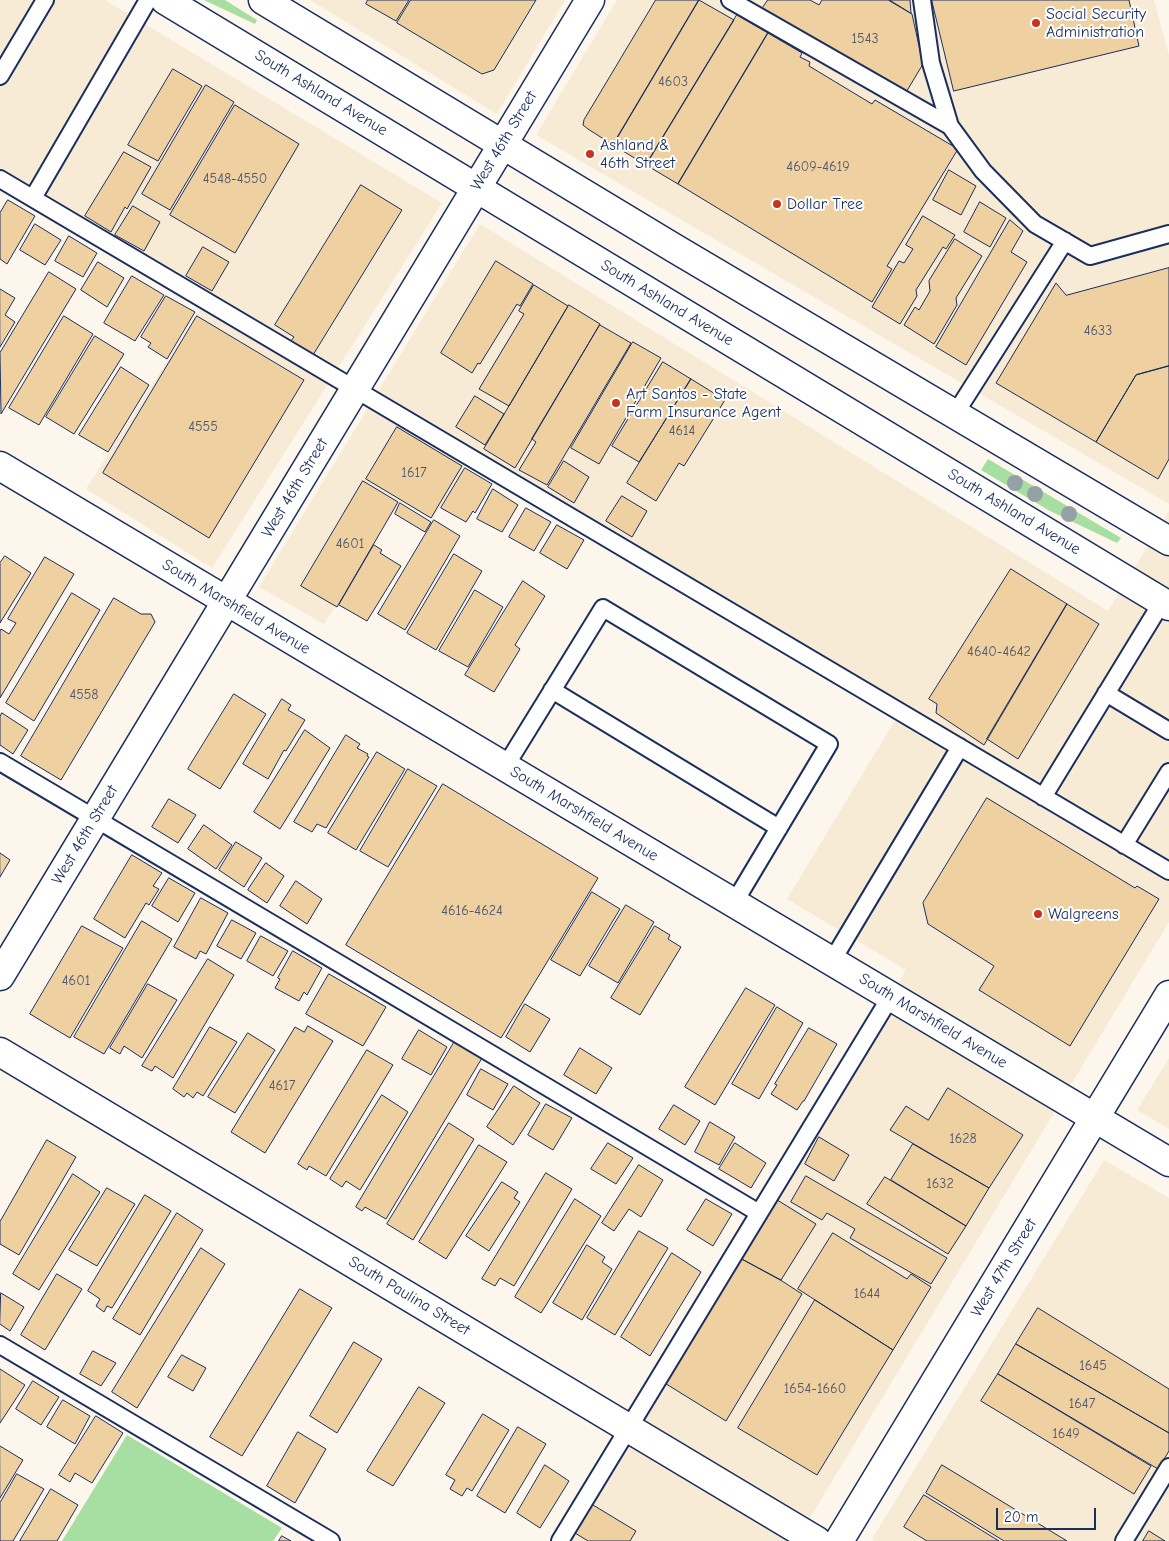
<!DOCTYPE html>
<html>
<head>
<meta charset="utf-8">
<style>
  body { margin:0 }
  #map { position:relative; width:1169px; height:1541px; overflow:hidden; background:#fcf6ec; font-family:"Comic Neue",sans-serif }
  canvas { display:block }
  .scale { position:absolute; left:996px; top:1508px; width:100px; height:22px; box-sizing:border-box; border:2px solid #1b2f5e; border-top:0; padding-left:6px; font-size:15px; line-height:18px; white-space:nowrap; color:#1b2f5e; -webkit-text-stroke:4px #fff; paint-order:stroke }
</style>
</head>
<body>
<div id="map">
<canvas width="1169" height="1541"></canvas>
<div class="scale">20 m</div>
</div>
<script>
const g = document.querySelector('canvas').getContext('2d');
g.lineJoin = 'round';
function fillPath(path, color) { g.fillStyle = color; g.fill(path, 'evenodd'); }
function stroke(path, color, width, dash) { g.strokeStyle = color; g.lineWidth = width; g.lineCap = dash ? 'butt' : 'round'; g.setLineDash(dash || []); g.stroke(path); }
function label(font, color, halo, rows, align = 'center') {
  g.font = font + ' "Comic Neue",sans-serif'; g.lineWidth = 4; g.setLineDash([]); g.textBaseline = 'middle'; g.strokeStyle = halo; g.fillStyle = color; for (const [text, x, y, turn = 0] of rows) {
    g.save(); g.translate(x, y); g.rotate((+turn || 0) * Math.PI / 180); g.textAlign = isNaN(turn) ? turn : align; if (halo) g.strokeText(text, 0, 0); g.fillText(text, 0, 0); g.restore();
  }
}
fillPath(new Path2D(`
  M0,0H105L442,203L212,568L86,489L205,301L0,178Z
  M310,0H565L497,114Z
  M617,0H1154L1169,55V504L536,135Z
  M480,224L1108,611L1169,511V922L796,1541H560L906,970L787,899L900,712L470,458L432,520L400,501L324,624L259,587Z
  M1169,1058V1129L1137,1110Z
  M1104,1160L1169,1198V1541H874L872,1539Z`), '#f8ebd6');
fillPath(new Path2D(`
  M204,0H225L257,20L255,24Z
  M988,459L1121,538L1117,543L1048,510L981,470Z
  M127,1435L282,1528L273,1541H62Z`), '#a7dea1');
const building = new Path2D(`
  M368,0H409L396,21L366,4Z
  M411,0H536L494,70L482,74L397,23Z
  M656,0H699L613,145L588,129L583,125L584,120Z
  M699,0L734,20L646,165L613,145Z
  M768,0H810L819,5L822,0H888L912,14L923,64L905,94L762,9Z
  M890,0H910L911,13Z
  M932,0H1129L1139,46L954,91Z
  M737,15L768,33L678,184L646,165Z
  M768,33L802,53L800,57L810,62L809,66L872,104L875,100L958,149L887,266L892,269L872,302L678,184Z
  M173,69L202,86L158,161L128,145Z
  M206,85L234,102L170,210L142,194Z
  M235,105L299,144L235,253L170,215Z
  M124,152L151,167L127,209L125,207L111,232L85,216Z
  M949,170L976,186L961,215L933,200Z
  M361,185L402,210L313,355L290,342L294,337L275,325Z
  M8,200L35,216L7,264L0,259V213Z
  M980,202L1006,218L990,247L964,232Z
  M133,206L160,222L144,251L115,235Z
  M923,216L955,235L946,249L943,247L916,290L917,296L900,324L872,307L899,261L904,263L913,249L906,245Z
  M1010,220L1023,231L1011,252L1027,262L966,365L936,347Z
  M35,224L61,240L45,265L20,250Z
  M69,236L97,253L83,277L55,261Z
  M955,239L982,256L956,298L957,305L934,344L904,325L915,307L919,310L930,291L929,281Z
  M203,247L229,262L212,291L186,276Z
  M496,261L533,284L520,306L517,304L480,364L478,363L472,373L441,353Z
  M98,262L124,278L107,307L81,290Z
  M1169,268V366L1136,375L1096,442L996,383L1056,283L1066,295Z
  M49,272L76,289L1,414L0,353Z
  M132,276L164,295L135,341L104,323Z
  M534,285L568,306L509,406L479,389L524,314L519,311Z
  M0,289L15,298L5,315L15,322L0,347Z
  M166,296L195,312L167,359L148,347L151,343L141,337Z
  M569,305L600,324L515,468L484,449Z
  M64,316L93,334L39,425L9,408Z
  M197,316L304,380L209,538L103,473Z
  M600,325L631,343L547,485L519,470L536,442L532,439Z
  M95,336L124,354L74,434L46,417Z
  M633,342L661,358L599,464L571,448Z
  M663,362L691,379L639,462L612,446Z
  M1169,366V459L1158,479L1096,442L1136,375Z
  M121,367L149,385L108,452L79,435Z
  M691,379L725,400L684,466L679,463L656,501L627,483Z
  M475,396L504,414L485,445L456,427Z
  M397,427L462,466L431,518L366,479Z
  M564,461L589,477L574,503L548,487Z
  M465,468L492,484L475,513L473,511L466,522L441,508Z
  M363,481L398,502L337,607L301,586Z
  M493,489L518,505L502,532L477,519Z
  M622,496L647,511L632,537L606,521Z
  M400,503L431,522L425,532L395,514Z
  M526,508L551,522L534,551L509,537Z
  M434,520L460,536L405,630L378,614Z
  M557,525L584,540L567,569L540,553Z
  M374,545L382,550L380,553L401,566L367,621L339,605Z
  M454,554L482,571L436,650L407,633Z
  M5,556L31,573L0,623V563Z
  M45,557L74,574L0,698V631L1,629L9,634L16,623L8,619Z
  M1011,569L1067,604L984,745L936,713L937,704L929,699Z
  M523,581L545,596L515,645L520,649L494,692L465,675Z
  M475,590L503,607L468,667L439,651Z
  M72,593L100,610L34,721L6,703Z
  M114,598L141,614H151L155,622L61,780L21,756Z
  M1067,604L1099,624L1018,759L987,739Z
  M234,694L266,714L220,789L188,769Z
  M282,699L291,705L288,710L305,720L286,751L284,750L268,779L243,764Z
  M2,713L28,730L13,754L0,745V717Z
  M305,730L330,748L280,829L254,812Z
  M346,735L360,744L357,748L368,754L367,756L369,757L326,828L317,824L312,832L294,822Z
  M377,752L405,769L356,850L328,833Z
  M408,769L437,786L388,867L360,851Z
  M443,784L598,878L501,1038L346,945Z
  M987,798L1135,888L1137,886L1159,899L1070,1046L979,990L994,966L928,924L923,903Z
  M169,799L196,815L178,843L152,827Z
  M204,825L232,845L216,869L188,849Z
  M236,842L262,858L244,887L219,870Z
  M0,853L10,860L0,877Z
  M132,855L162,873L153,886L159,889L149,905L146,903L125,938L94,919Z
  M266,863L284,876L267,903L248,890Z
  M169,878L195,893L178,922L152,906Z
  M296,881L322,899L307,924L280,906Z
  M592,892L620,909L580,976L551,960Z
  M201,898L228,913L206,954L200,951L196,959L174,947Z
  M626,905L654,922L618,983L589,966Z
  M232,920L256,933L241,959L217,946Z
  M142,921L172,939L104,1054L74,1037Z
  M82,926L123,948L70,1038L30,1014Z
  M655,926L670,935L668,939L681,947L640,1015L611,998Z
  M261,936L288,951L273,976L247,961Z
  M293,951L322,968L307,995L304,992L299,1001L275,988L280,979L278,978Z
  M208,959L234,975L173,1078L155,1066L152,1071L142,1066Z
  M329,974L386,1007L363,1046L306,1014Z
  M148,984L177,1000L142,1058L124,1046L120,1054L110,1048Z
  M746,988L775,1005L715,1105L685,1087Z
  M525,1004L550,1019L530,1052L506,1037Z
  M777,1007L803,1023L759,1099L732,1084Z
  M308,1026L333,1041L265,1153L231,1132L295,1027L304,1032Z
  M210,1027L237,1042L203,1096L197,1092L193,1098L187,1093L184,1097L173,1089Z
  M809,1028L837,1044L804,1101H803L797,1110L771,1094L777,1085L775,1084Z
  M419,1030L447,1047L431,1075L402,1059Z
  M248,1033L275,1050L235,1113L208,1097Z
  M455,1041L482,1058L386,1219L365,1207L362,1211L356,1207Z
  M580,1048L612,1068L596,1094L564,1075Z
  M367,1050L393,1065L326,1176L309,1166L307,1170L298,1164Z
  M481,1069L508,1084L493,1110L467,1095Z
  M514,1086L540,1103L513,1145L487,1127Z
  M948,1088L1023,1135L989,1188L890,1130L906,1106L928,1120Z
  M382,1095L408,1112L360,1190L346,1181L342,1187L330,1179Z
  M546,1104L572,1118L553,1150L528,1135Z
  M674,1105L700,1121L685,1145L659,1129Z
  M710,1122L735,1137L719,1165L695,1152Z
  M449,1123L474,1139L413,1240L387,1224Z
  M819,1137L849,1155L834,1181L805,1164Z
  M47,1140L76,1157L19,1255L0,1244V1222Z
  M608,1143L633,1158L616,1184L591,1169Z
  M735,1143L766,1163L751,1188L719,1169Z
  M913,1144L989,1188L966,1226L891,1180Z
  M479,1145L507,1162L446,1259L419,1242Z
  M639,1165L663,1180L641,1217L629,1209L614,1231L602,1223Z
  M546,1173L572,1189L514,1286L500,1278L495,1286L482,1279Z
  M73,1174L100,1192L39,1290L13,1274Z
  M806,1176L947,1258L931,1284L850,1238L855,1229L827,1213L822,1220L791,1202Z
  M885,1177L966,1226L948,1254L867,1204Z
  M502,1182L518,1192L514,1198L520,1202L489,1251L466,1236Z
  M107,1188L135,1204L97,1266L69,1250Z
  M145,1195L171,1211L112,1308L107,1306L104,1312L96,1306L100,1299L88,1291Z
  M774,1198L816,1224L781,1280L738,1257Z
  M575,1199L601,1216L541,1313L515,1297Z
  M706,1199L732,1214L713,1246L687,1230Z
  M177,1213L203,1230L140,1335L113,1319Z
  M639,1231L668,1248L615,1335L587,1318Z
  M833,1233L907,1279L911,1274L931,1287L893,1350L798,1289Z
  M587,1245L605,1257L602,1262L612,1269L582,1320L553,1303Z
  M201,1248L225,1264L137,1408L112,1392Z
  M672,1253L701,1272L650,1356L621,1337Z
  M738,1257L782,1281L802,1294L726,1421L663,1382Z
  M57,1274L82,1289L45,1350L21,1335Z
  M300,1289L332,1308L242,1456L210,1437Z
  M1,1293L24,1307L10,1331L0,1324Z
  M815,1300L893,1350L817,1475L738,1428Z
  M1038,1308L1169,1389V1433L1016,1344Z
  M354,1342L382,1359L337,1433L310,1416Z
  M1016,1344L1169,1433V1451L1158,1469L998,1374Z
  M93,1351L116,1363L101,1386L80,1374Z
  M182,1355L206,1368L193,1391L168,1377Z
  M0,1369L25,1385L0,1423Z
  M998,1374L1151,1466L1134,1494L981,1401Z
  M33,1381L59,1397L41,1425L16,1409Z
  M419,1387L445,1403L393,1486L367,1471Z
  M63,1400L90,1416L75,1444L47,1427Z
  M483,1414L509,1430L472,1491L467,1488L462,1496L450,1489L455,1480L446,1475Z
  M96,1416L123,1433L92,1483L75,1473L70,1482L59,1475Z
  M518,1427L546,1444L505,1513L477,1496Z
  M298,1432L326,1449L295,1503L267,1486Z
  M0,1446L23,1460L0,1498Z
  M545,1465L569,1481L540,1528L517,1513Z
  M942,1465L1067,1541H1004L926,1493Z
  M17,1474L44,1489L13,1541H0V1503Z
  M51,1489L78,1505L57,1541H20Z
  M924,1495L999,1541H927L904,1527Z
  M593,1505L636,1531L630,1541H588L575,1533Z
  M1149,1531L1165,1541H1143Z
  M282,1536L291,1541H279Z`);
fillPath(building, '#eed0a1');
stroke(building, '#1b2f5e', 1);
const service = new Path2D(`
  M730,0L950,126
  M922,0L931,63L950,126L983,171L1035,224L1090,256L1169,234
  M0,76L45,0
  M0,179L1169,871
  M33,198L148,0
  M955,414L1065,241
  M552,690L779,828
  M1106,693L1169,731
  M0,762L759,1213
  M505,767L603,608L829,744L734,903
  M1043,797L1162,602
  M1124,845L1169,772
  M832,961L960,747
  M0,1345L331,1541
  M560,1541L891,996
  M1124,1541L1169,1467`);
const minor = new Path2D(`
  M0,466L1169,1162
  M0,976L590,0
  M0,1052L817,1541`);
const secondary = new Path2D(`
  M165,0L1169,606
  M263,0L674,248L1169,541
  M839,1541L1169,995`);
stroke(service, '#1b2f5e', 20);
stroke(minor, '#1b2f5e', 31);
stroke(secondary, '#1b2f5e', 31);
stroke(service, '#fff', 16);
stroke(minor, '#fff', 28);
stroke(secondary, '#fff', 28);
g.fillStyle = '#94a1a7';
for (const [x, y] of [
  [1015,483],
  [1035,494],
  [1069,514]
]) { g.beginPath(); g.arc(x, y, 8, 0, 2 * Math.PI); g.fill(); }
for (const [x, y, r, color] of [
  [1036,23,5,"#c8321e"],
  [590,154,5,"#c8321e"],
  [777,204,5,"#c8321e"],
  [616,403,5,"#c8321e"],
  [1038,914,5,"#c8321e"]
]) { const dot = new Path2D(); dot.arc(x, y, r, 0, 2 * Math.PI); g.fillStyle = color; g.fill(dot); stroke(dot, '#fff', 2); }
label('14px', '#50576f', null, [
  ["1543",865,39],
  ["4603",673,82],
  ["4609-4619",818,167],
  ["4548-4550",235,179],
  ["4633",1098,331],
  ["4555",203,427],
  ["4614",682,431],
  ["1617",414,473],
  ["4601",350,544],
  ["4640-4642",999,652],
  ["4558",84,695],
  ["4616-4624",472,911],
  ["4601",76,981],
  ["4617",282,1086],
  ["1628",963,1139],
  ["1632",940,1184],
  ["1644",867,1294],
  ["1645",1093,1366],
  ["1654-1660",815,1389],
  ["1647",1082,1404],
  ["1649",1066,1434]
]);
label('16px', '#1b2f5e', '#fff', [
  ["Social Security",1046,14],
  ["Administration",1046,32],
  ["Ashland &",600,145],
  ["46th Street",600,163],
  ["Dollar Tree",787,204],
  ["Art Santos - State",626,394],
  ["Farm Insurance Agent",626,412],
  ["Walgreens",1048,914]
], 'left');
label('16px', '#1b2f5e', '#fff', [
  ["South Ashland Avenue",321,93,31],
  ["West 46th Street",504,141,-59],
  ["South Ashland Avenue",667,303,31],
  ["West 46th Street",295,488,-59],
  ["South Ashland Avenue",1014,512,31],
  ["South Marshfield Avenue",236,607,31],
  ["South Marshfield Avenue",584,814,31],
  ["West 46th Street",85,835,-59],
  ["South Marshfield Avenue",933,1021,31],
  ["West 47th Street",1004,1268,-59],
  ["South Paulina Street",409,1296,31]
]);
</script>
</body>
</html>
